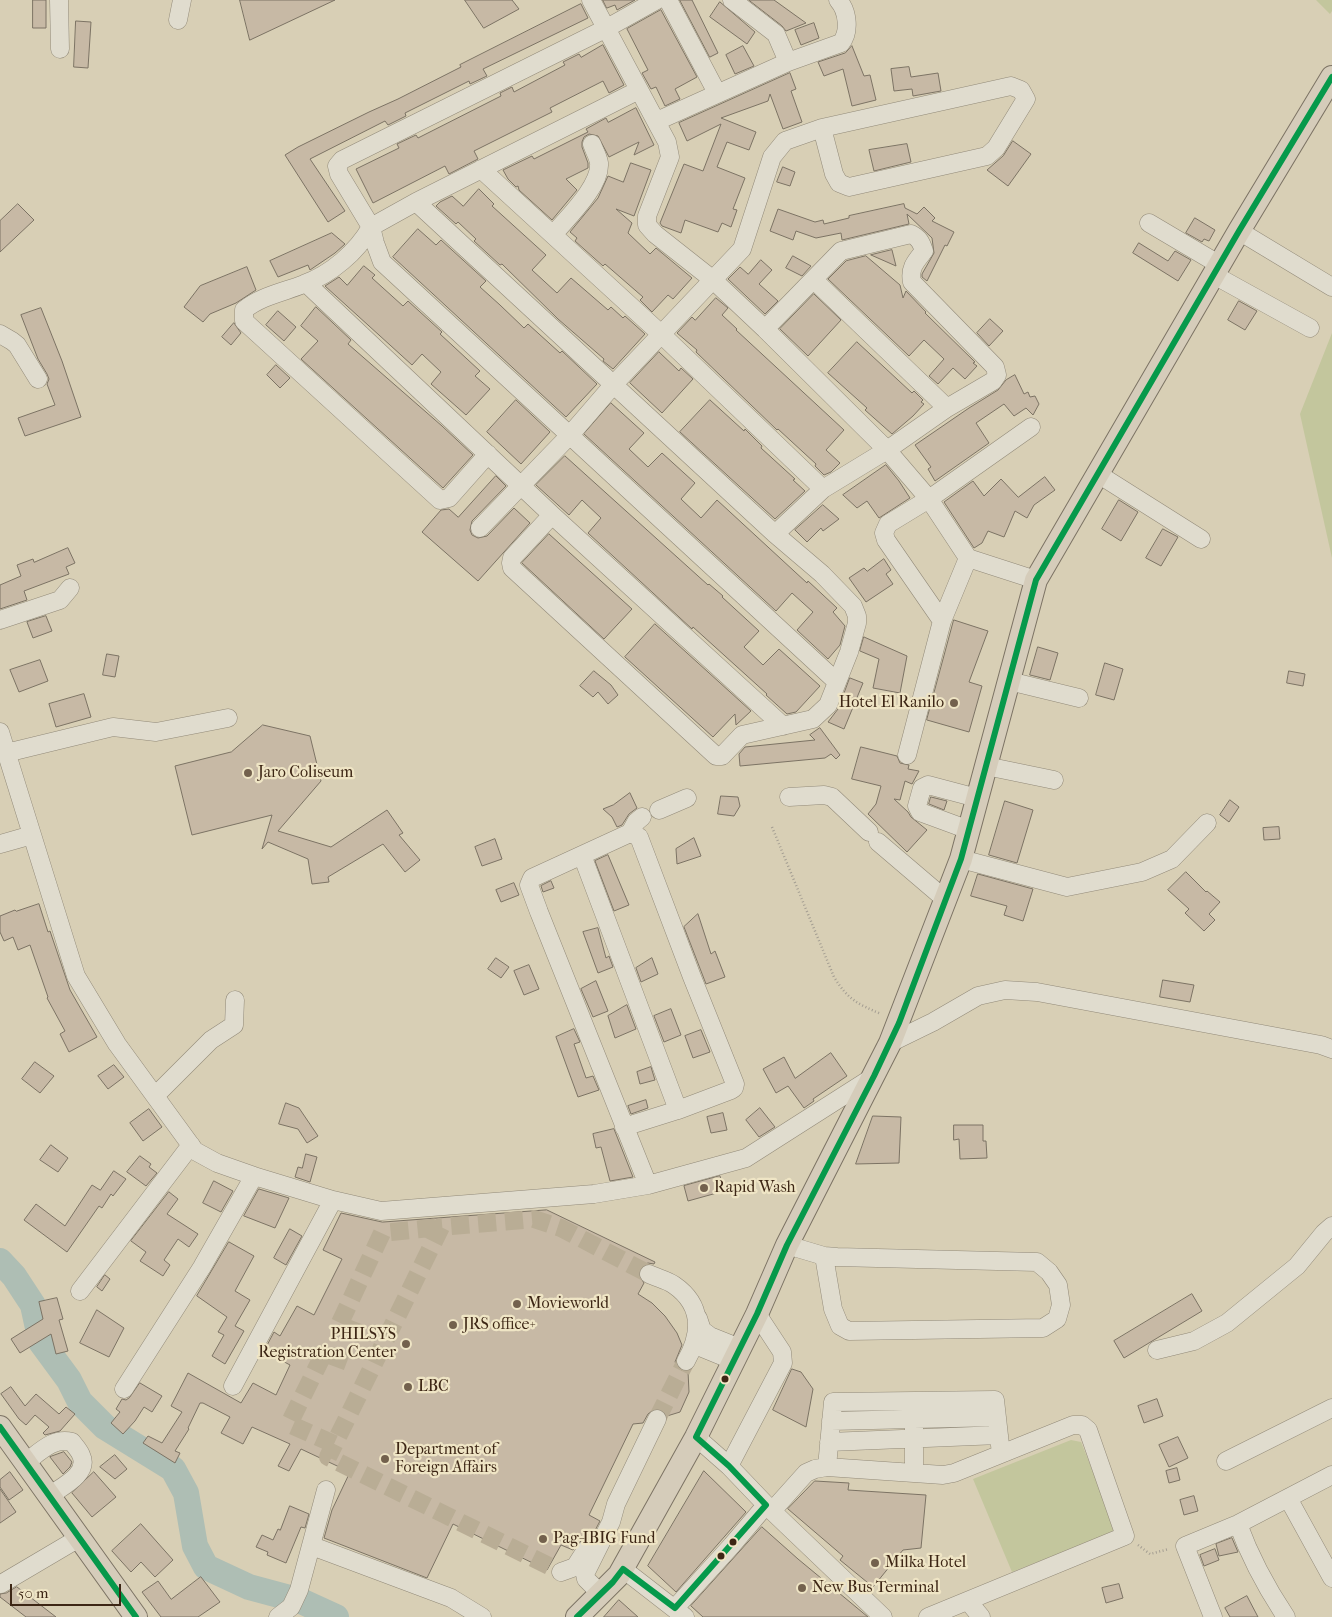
<!DOCTYPE html>
<html>
<head>
<meta charset="utf-8">
<style>
  body { margin:0 }
  #map { position:relative; width:1332px; height:1617px; overflow:hidden; background:#d8cfb5; font-family:"IM FELL French Canon",serif }
  canvas { display:block }
  .scale { position:absolute; left:10px; top:1584px; width:111px; height:22px; box-sizing:border-box; border:2px solid #3d2615; border-top:0; padding-left:6px; font-size:15px; line-height:18px; white-space:nowrap; color:#3d2615; -webkit-text-stroke:4px #efe5c5; paint-order:stroke }
</style>
</head>
<body>
<div id="map">
<canvas width="1332" height="1617"></canvas>
<div class="scale">50 m</div>
</div>
<script>
const g = document.querySelector('canvas').getContext('2d');
g.lineJoin = 'round';
function fillPath(path, color) { g.fillStyle = color; g.fill(path, 'evenodd'); }
function stroke(path, color, width, dash) { g.strokeStyle = color; g.lineWidth = width; g.lineCap = dash ? 'butt' : 'round'; g.setLineDash(dash || []); g.stroke(path); }
function label(font, color, halo, rows, align = 'center') {
  g.font = font + ' "IM FELL French Canon",serif'; g.lineWidth = 4.5; g.setLineDash([]); g.textBaseline = 'middle'; g.strokeStyle = halo; g.fillStyle = color; for (const [text, x, y, turn = 0] of rows) {
    g.save(); g.translate(x, y); g.rotate((+turn || 0) * Math.PI / 180); g.textAlign = isNaN(turn) ? turn : align; if (halo) g.strokeText(text, 0, 0); g.fillText(text, 0, 0); g.restore();
  }
}
fillPath(new Path2D(`
  M1316,0H1332V11L1330,14Z
  M1332,333V558L1300,414Z
  M1071,1440L1081,1442L1117,1531L1012,1572L973,1479Z`), '#c3c69d');
stroke(new Path2D(`
  M0,1261L14,1276L33,1305L41,1342L69,1380L80,1402L105,1427L173,1469L186,1493L195,1546L206,1567L249,1587L301,1601L336,1617`), '#aebeb4', 26);
const building = new Path2D(`
  M33,0H46V28H33Z
  M240,0H335L250,40Z
  M465,0H512L519,9L484,28Z
  M603,0H635L617,10L615,5L607,8Z
  M680,0H692L718,53L710,57Z
  M749,0H774L806,23L786,31L782,26Z
  M720,2L755,32L747,44L710,17Z
  M581,4L588,18L483,69L487,76L470,84L469,81L405,113L406,116L388,125L385,121L310,159L345,211L328,222L285,155L298,147L369,112L398,99L461,67L460,65Z
  M661,10L697,77L675,89L680,99L665,106L656,87L651,89L642,73L648,70L627,29Z
  M76,21L91,22L88,68L74,67Z
  M814,23L819,38L801,45L795,30Z
  M603,45L624,85L609,93L603,81L550,108L552,112L474,151L478,159L449,174L445,166L373,203L356,169L399,148L397,144L416,135L418,138L501,96L500,93L512,87L514,92L565,65L563,62L579,54L581,57Z
  M743,46L754,66L735,74L726,55Z
  M852,46L864,76L870,75L876,100L852,106L843,69L824,76L818,62L845,53Z
  M909,67L911,77L938,73L941,91L913,96L912,89L894,91L891,69Z
  M790,73L796,89L791,91L802,122L783,129L770,94L768,101L721,118L756,132L749,150L727,142L717,167L745,178L733,209L737,210L731,227L722,223L718,232L685,220L681,233L662,226L660,223L684,164L703,171L721,124L687,141L679,123Z
  M636,108L654,145L634,155L639,142L609,157L598,136L589,134L584,137L582,142V147L588,163V168L566,179L577,190L552,220L519,190L518,186L516,187L508,179L503,170L532,156L534,159L588,132L586,129L606,118L608,122Z
  M1013,141L1031,154L1008,186L987,170L1003,156Z
  M907,144L911,162L874,171L869,150Z
  M631,163L651,170L634,216L616,209L632,223L628,233L650,254L656,248L692,278L673,299L668,295L652,312L640,300L643,297L605,264L603,266L575,241L577,238L570,232L598,198L608,176L623,182Z
  M783,167L795,172L790,186L777,182Z
  M479,189L494,204L492,206L546,255L532,270L557,293L571,278L608,310L611,307L623,318L625,316L645,334L614,368L613,369L603,361L604,359L558,319L502,264L500,265L474,241L476,239L458,222L456,224L436,206L440,202L452,196L463,206Z
  M18,204L34,220L0,252V221Z
  M904,204L905,208L917,214L924,207L935,218L932,221L954,232L947,246L945,245L927,281L922,277V274L934,253L932,238L907,214L909,224L842,240L841,233L816,238L796,231L793,240L770,231L778,209L815,222L823,220L824,224L849,218V216Z
  M1195,218L1215,230L1209,241L1204,239L1202,242L1186,233Z
  M418,229L436,245L441,240L486,281L480,287L500,305L524,328L528,324L560,353L562,351L597,384L566,417L393,257Z
  M332,233L345,244L335,253L310,270L308,265L278,277L270,261Z
  M1139,243L1168,261L1175,251L1191,260L1178,281L1133,253Z
  M892,250L896,266L871,255Z
  M793,256L811,266L802,276L786,268Z
  M866,256L900,285L903,298L906,291L926,312L925,313L975,362L973,363L977,366L965,379L953,368L938,384L929,376L944,359L924,340L909,356L828,279L846,261Z
  M761,260L772,270L759,284L778,301L765,314L728,279L740,267L748,274Z
  M364,266L375,275L372,278L403,306L408,301L442,332L440,334L480,371L475,376L490,389L466,415L431,384L441,372L422,354L412,365L325,286L339,277L347,285Z
  M247,267L256,290L236,303L210,314L203,322L184,307L200,286Z
  M814,294L841,320L808,356L780,329Z
  M716,298L728,308L722,315L737,329L736,330L844,430L826,450L840,463L831,472L824,475L815,466L816,464L778,429L777,430L696,352L697,350L677,333L692,317L695,320Z
  M1239,301L1257,311L1245,330L1228,320Z
  M316,307L351,340L348,344L442,426L473,455L443,488L301,359L318,341L301,326Z
  M41,308L62,361L81,417L25,436L18,418L55,405L47,384L49,379L47,374L38,359L21,315Z
  M278,311L296,327L284,341L266,325Z
  M990,319L1003,331L989,346L977,333Z
  M234,323L241,333L231,345L222,337Z
  M857,342L912,393L914,391L923,400L921,402L924,404L913,416L892,434L865,410L867,408L828,373Z
  M659,352L679,371L681,368L693,379L662,413L630,383Z
  M276,365L290,378L280,388L267,375Z
  M1015,375L1024,394L1028,392L1030,397L1035,396L1039,404L1033,415L1026,408L1014,416L1004,404L976,423L989,443L935,481L928,469L931,467L915,445L969,408L998,390L1006,380Z
  M516,400L550,432L521,464L487,432Z
  M710,400L744,431L745,429L762,446L761,448L795,479L793,480L805,491L775,519L680,432Z
  M611,403L644,433L629,449L648,467L662,453L695,483L681,499L701,518L717,500L807,583L808,581L837,608L833,612L845,626L840,645L828,659L797,630L813,612L792,593L776,611L584,434Z
  M565,456L708,585L709,584L723,596L722,597L759,631L744,647L763,665L779,649L820,686L796,712L787,714L766,695L767,694L693,627L692,629L588,533L601,518L582,500L569,515L536,485Z
  M886,465L899,481L910,498L879,518L867,501L857,508L843,495Z
  M496,476L506,486L472,521L470,530L472,535L478,538L487,536L514,508L530,523L478,581L422,532L441,510L449,509L458,517Z
  M1045,477L1055,490L1034,505L1027,518L1015,511L1004,537L988,531L982,543L974,548L944,502L973,481L984,496L1001,479L1018,497Z
  M1119,500L1138,512L1121,541L1102,529Z
  M823,505L839,519L823,531L821,528L807,542L795,530Z
  M1163,529L1178,537L1161,566L1146,558Z
  M549,534L632,609L604,639L522,563Z
  M68,548L75,563L66,567L69,574L24,591L27,600L0,609V585L21,576L17,565L33,559L34,562Z
  M884,559L891,570L886,574L893,584L866,602L849,578L864,568L867,571Z
  M46,616L52,631L33,638L27,622Z
  M954,620L988,631L969,682L982,686L969,732L927,720Z
  M655,624L751,711L736,725L735,714L713,737L659,688L625,657Z
  M864,637L907,656L900,693L873,688L879,659L860,651Z
  M1038,647L1058,653L1050,680L1030,675Z
  M107,654L119,656L115,677L103,675Z
  M40,660L48,681L19,692L10,670Z
  M1105,663L1123,669L1114,700L1096,695Z
  M594,671L611,685L618,695L608,704L598,692L593,697L580,686Z
  M1289,671L1305,674L1303,686L1287,683Z
  M850,678L863,683L844,729L828,722L838,709Z
  M84,694L91,717L56,727L49,704Z
  M263,725L310,736L321,781L278,831L331,847L387,810L403,833L399,835L420,860L405,872L383,844L328,877L329,882L312,884L308,859L268,842L262,849L272,815L192,835L175,766L231,752Z
  M820,728L840,755L836,759L831,754L825,758L740,766L739,754L745,747L815,740L810,735Z
  M861,747L897,756L900,763L909,765L908,769L919,771L912,784L905,781L900,800L894,799L908,812L911,817L927,830L907,852L868,814L876,804L881,786L852,779Z
  M630,793L637,808L629,814L622,825L617,827L612,817L603,809L613,805Z
  M721,796L738,797L740,806L734,816L718,814Z
  M931,797L947,801L944,810L929,804Z
  M1230,800L1239,807L1229,822L1220,815Z
  M1005,801L1033,810L1017,863L989,855Z
  M1279,827L1280,839L1264,840L1263,828Z
  M694,838L701,856L677,864L676,849Z
  M495,839L502,859L482,866L475,847Z
  M608,855L629,905L614,911L595,861Z
  M1186,872L1206,892L1207,891L1220,902L1209,914L1215,920L1204,931L1185,913L1189,909L1168,890Z
  M978,874L1033,889L1023,921L1004,915L1007,906L971,896Z
  M551,881L554,888L543,892L541,886Z
  M514,883L519,895L501,902L496,890Z
  M39,904L48,932L50,931L70,990L97,1037L69,1052L60,1034L65,1031L47,998L48,997L30,945L18,950L13,937L4,941L0,932V916L15,910L16,911Z
  M698,914L711,954L715,951L725,977L706,984L684,927Z
  M598,928L606,958L609,956L613,967L598,973L583,932Z
  M496,958L509,967L501,978L488,969Z
  M652,958L658,974L641,982L636,968Z
  M529,965L539,989L524,995L514,971Z
  M1163,980L1194,985L1190,1002L1160,997Z
  M596,981L608,1011L593,1017L581,989Z
  M627,1005L636,1029L615,1038L608,1016Z
  M671,1009L681,1035L664,1042L654,1016Z
  M574,1029L580,1042L574,1044L586,1078L593,1076L599,1090L578,1097L556,1037Z
  M701,1030L710,1052L693,1058L685,1036Z
  M831,1053L847,1076L813,1099L814,1101L804,1108L788,1086L776,1093L763,1069L784,1057L795,1078Z
  M35,1062L54,1076L40,1093L22,1079Z
  M114,1065L124,1077L108,1089L98,1076Z
  M651,1067L655,1080L640,1084L637,1072Z
  M646,1100L648,1108L631,1114L628,1106Z
  M286,1103L299,1108L318,1136L307,1143L298,1129L279,1124Z
  M760,1108L775,1127L759,1137L746,1120Z
  M149,1109L162,1127L143,1141L130,1123Z
  M723,1113L727,1130L711,1133L707,1117Z
  M873,1116L901,1117L899,1163L856,1164Z
  M954,1125H983V1141H986L987,1158L960,1159L959,1139L954,1140Z
  M614,1129L633,1177L610,1181L601,1147L596,1148L593,1134Z
  M51,1145L68,1158L58,1172L40,1160Z
  M306,1154L317,1157L310,1182L295,1177L298,1167L302,1168Z
  M140,1156L151,1164L149,1167L157,1173L146,1186L127,1172Z
  M114,1171L126,1179L113,1196L111,1194L102,1208L99,1206L67,1252L24,1220L36,1204L65,1226L92,1185L100,1190Z
  M720,1176L724,1191L688,1201L684,1186Z
  M214,1181L233,1191L221,1212L203,1203Z
  M259,1189L289,1198L275,1228L244,1216Z
  M169,1192L178,1199L167,1214L198,1234L189,1247L178,1239L164,1260L170,1265L163,1276L140,1261L146,1252L131,1241Z
  M547,1210L655,1262L654,1264L648,1263L643,1265L640,1269L639,1275L644,1283L638,1294L652,1303L665,1316L677,1333L682,1345L675,1362L681,1370L688,1371L689,1392L680,1412L667,1416L662,1410L656,1408L648,1414L643,1423L633,1424L589,1515L600,1521L590,1540L581,1541L573,1550L561,1545L547,1570L453,1524L427,1578L324,1538L332,1510L350,1472L301,1449L289,1471L278,1466L290,1444L252,1427L243,1444L221,1433L230,1417L203,1403H200L188,1428L189,1429L175,1451L180,1453L175,1463L143,1443L148,1436L162,1443L182,1412L171,1406L188,1373L241,1403L253,1383L276,1395L290,1365L264,1351L274,1332L280,1336L297,1306L314,1315L342,1259L323,1250L341,1213L382,1222Z
  M290,1229L302,1236L286,1265L274,1258Z
  M229,1242L254,1256L235,1291L250,1300L235,1326L244,1331L225,1364L212,1356L224,1335L218,1332L227,1317L197,1296Z
  M105,1275L110,1279L102,1291L97,1287Z
  M1192,1294L1202,1311L1124,1358L1114,1341Z
  M57,1298L63,1319L59,1320L68,1351L56,1354L51,1334L20,1353L11,1339L43,1319L39,1302Z
  M97,1310L124,1328L109,1357L80,1343Z
  M792,1369L801,1372L813,1389L806,1427L773,1410Z
  M140,1383L162,1396L152,1412L144,1407L135,1421L123,1434L111,1423L120,1412L116,1409L122,1399L126,1400L129,1398Z
  M11,1387L25,1406L36,1394L59,1414L66,1407L75,1414L60,1431L45,1435L43,1433L49,1427L35,1415L26,1425L19,1419L1,1394Z
  M1157,1399L1163,1416L1144,1423L1138,1406Z
  M1178,1437L1188,1458L1169,1467L1159,1445Z
  M64,1452L72,1462L70,1467L63,1474L50,1457Z
  M115,1455L127,1469L115,1479L100,1467Z
  M1177,1468L1180,1480L1169,1483L1166,1471Z
  M704,1471L746,1512L676,1592L648,1566Z
  M10,1472L23,1490L9,1500L0,1487V1480Z
  M94,1472L116,1497L92,1517L72,1493Z
  M815,1481L849,1483L848,1490L926,1495L921,1548L903,1550L873,1587L840,1560L843,1556L788,1509Z
  M0,1489L16,1512L0,1523Z
  M1194,1496L1198,1511L1184,1515L1180,1500Z
  M290,1506L309,1514L305,1528L301,1527L286,1563L267,1555L268,1552L256,1547L262,1535L273,1540L278,1529L280,1530Z
  M141,1524L173,1560L155,1577L141,1562L131,1572L112,1551Z
  M762,1527L798,1559L868,1617H703L691,1606Z
  M1232,1538L1238,1552L1219,1556L1216,1544Z
  M1215,1549L1219,1560L1204,1566L1200,1555Z
  M201,1577L220,1602L198,1617H161L142,1592L158,1581L171,1599Z
  M1119,1584L1123,1598L1106,1603L1102,1588Z
  M17,1587L56,1617H26L0,1597V1594L6,1593Z
  M1247,1596L1258,1617H1230L1225,1608Z
  M619,1600L638,1617H604Z`);
fillPath(building, '#c7b9a5');
stroke(building, '#7c7364', 1);
stroke(new Path2D(`
  M362,1334L339,1325L382,1233L441,1227
  M657,1419L686,1361
  M334,1444L289,1424L324,1353L348,1362
  M549,1566L328,1457L441,1227L534,1219L561,1228L649,1274`), '#b9ad95', 18, [18, 9]);
const minor = new Path2D(`
  M59,0L60,49
  M591,0L667,142L670,157L647,216V225L655,234L712,279L765,329L887,450L929,499L968,558L1036,580
  M668,0L717,93
  M178,20L182,0
  M788,62L841,43C850,32 848,11 838,0
  M639,90L416,202L371,227L339,174L337,166L342,160L607,28L657,0
  M657,121L788,62L776,34L732,0
  M481,169L661,334L823,489
  M416,202L775,534L822,574L853,606L857,616V623L849,652L828,705L813,719L742,735L722,756H716L512,568L511,563L512,558L552,515
  M1149,223L1220,265
  M371,227L375,243L382,262L837,682
  M371,227C357,252 331,274 304,284C284,292 261,296 244,310V321L440,500L449,498L488,454
  M1239,231L1332,287
  M553,235C567,218 601,186 599,163C598,156 594,150 592,144
  M1214,275L1310,328
  M814,280L947,408
  M306,283L552,515L783,726
  M765,329L841,251L911,234C919,238 921,242 924,251C916,261 909,268 912,282L995,367L997,375L993,381L947,408L887,450L823,489L775,534
  M0,334L12,341L17,345L38,379
  M1098,474L1201,539
  M480,528L570,435L614,384L742,249L772,157L785,141L822,128L1011,86L1021,90L1026,99L996,148L987,156L849,187L839,183L834,174L822,128
  M0,620L60,600L70,588
  M942,621L886,540L884,533L888,524L929,499L1031,427
  M1009,681L1079,698
  M0,732L76,976L117,1044L195,1151L217,1163L254,1176L333,1200L381,1211L594,1194L648,1185L746,1158L873,1077
  M6,753L113,727L156,732L228,718
  M907,755L942,621L968,558
  M986,766L1054,780
  M789,797L824,795L832,797L869,832
  M659,810L687,798
  M969,830L920,812L917,806L922,788L928,785L977,798
  M630,833L636,822L642,817
  M878,842L946,900
  M0,844L32,835
  M582,855L678,1110
  M961,859L1067,887L1142,872L1172,859L1207,823
  M890,1043L933,1022L978,996L1005,990L1037,992L1321,1045L1332,1049
  M155,1096L211,1040L234,1025L235,1000
  M624,1127L678,1110L731,1090L734,1088L735,1084L692,977L639,837L630,833L532,878L529,885L539,912L648,1185
  M787,1245L824,1256L837,1257L1037,1262L1049,1272L1058,1285L1061,1305L1057,1319L1043,1328L849,1331L840,1326L833,1309L824,1256
  M649,1274C657,1278 667,1280 674,1285C703,1305 702,1333 686,1361
  M80,1291L191,1145
  M698,1318L702,1330L710,1336L740,1348
  M695,1345L734,1361
  M1157,1350L1194,1341L1227,1323L1297,1266L1324,1233L1332,1226
  M233,1386L333,1200
  M124,1389L202,1267L254,1176
  M831,1421L997,1417
  M914,1427V1473
  M696,1437L729,1466L772,1511L883,1617
  M829,1442L999,1435
  M1226,1461L1332,1408
  M25,1463C40,1452 53,1437 72,1442C75,1446 79,1450 81,1455C90,1474 61,1487 49,1496
  M729,1466L783,1363L782,1352L757,1314
  M827,1467L833,1402L995,1400L1001,1454
  M1288,1498L1332,1578
  M772,1511L806,1473L815,1469L827,1467L943,1475L954,1473L1073,1425H1082L1088,1430L1125,1536L928,1617
  M1238,1524C1250,1557 1266,1587 1286,1617
  M312,1546L451,1598L482,1617
  M623,1569L685,1617
  M561,1572L575,1567L586,1550
  M1,1584L79,1538
  M600,1593L586,1579L585,1574L611,1522L616,1504L657,1419
  M968,1601L981,1617
  M675,1608L732,1545L766,1505
  M278,1617L291,1607L299,1590L326,1490
  M1213,1617L1185,1546L1238,1524L1332,1475`);
const major = new Path2D(`
  M0,1427L136,1617
  M577,1617L619,1575L696,1437L757,1314L787,1245L890,1043L961,859L1036,580L1239,231L1332,77`);
stroke(minor, '#928a79', 19);
stroke(major, '#7c7364', 24);
stroke(new Path2D(`
  M772,827L834,977C848,1000 858,1004 881,1014
  M1138,1545L1150,1554L1169,1549`), '#a49e92', 2.5, [1, 2.5]);
stroke(minor, '#e0dcce', 18);
stroke(major, '#d5ccba', 22);
stroke(new Path2D(`
  M0,1427L136,1617
  M577,1617L613,1582L623,1569L675,1608L766,1505L729,1466L696,1437L757,1314L787,1245L874,1076L899,1023L961,859L1036,580L1239,231L1332,77`), '#06994b', 6);
for (const [x, y, r, color] of [
  [954,703,5,"#73614d"],
  [248,773,5,"#73614d"],
  [704,1188,5,"#73614d"],
  [517,1304,5,"#73614d"],
  [453,1325,5,"#73614d"],
  [406,1344,5,"#73614d"],
  [725,1379,4.5,"#3d2615"],
  [408,1387,5,"#73614d"],
  [385,1459,5,"#73614d"],
  [543,1539,5,"#73614d"],
  [733,1542,4.5,"#3d2615"],
  [721,1556,4.5,"#3d2615"],
  [875,1563,5,"#73614d"],
  [802,1588,5,"#73614d"]
]) { const dot = new Path2D(); dot.arc(x, y, r, 0, 2 * Math.PI); g.fillStyle = color; g.fill(dot); stroke(dot, '#efe5c5', 2); }
label('16px', '#3d2615', '#efe5c5', [
  ["Hotel El Ranilo",944,703,"right"],
  ["Jaro Coliseum",258,773],
  ["Rapid Wash",714,1188],
  ["Movieworld",527,1304],
  ["JRS office+",463,1325],
  ["PHILSYS",396,1335,"right"],
  ["Registration Center",396,1353,"right"],
  ["LBC",418,1387],
  ["Department of",395,1450],
  ["Foreign Affairs",395,1468],
  ["Pag-IBIG Fund",553,1539],
  ["Milka Hotel",885,1563],
  ["New Bus Terminal",812,1588]
], 'left');
</script>
</body>
</html>
